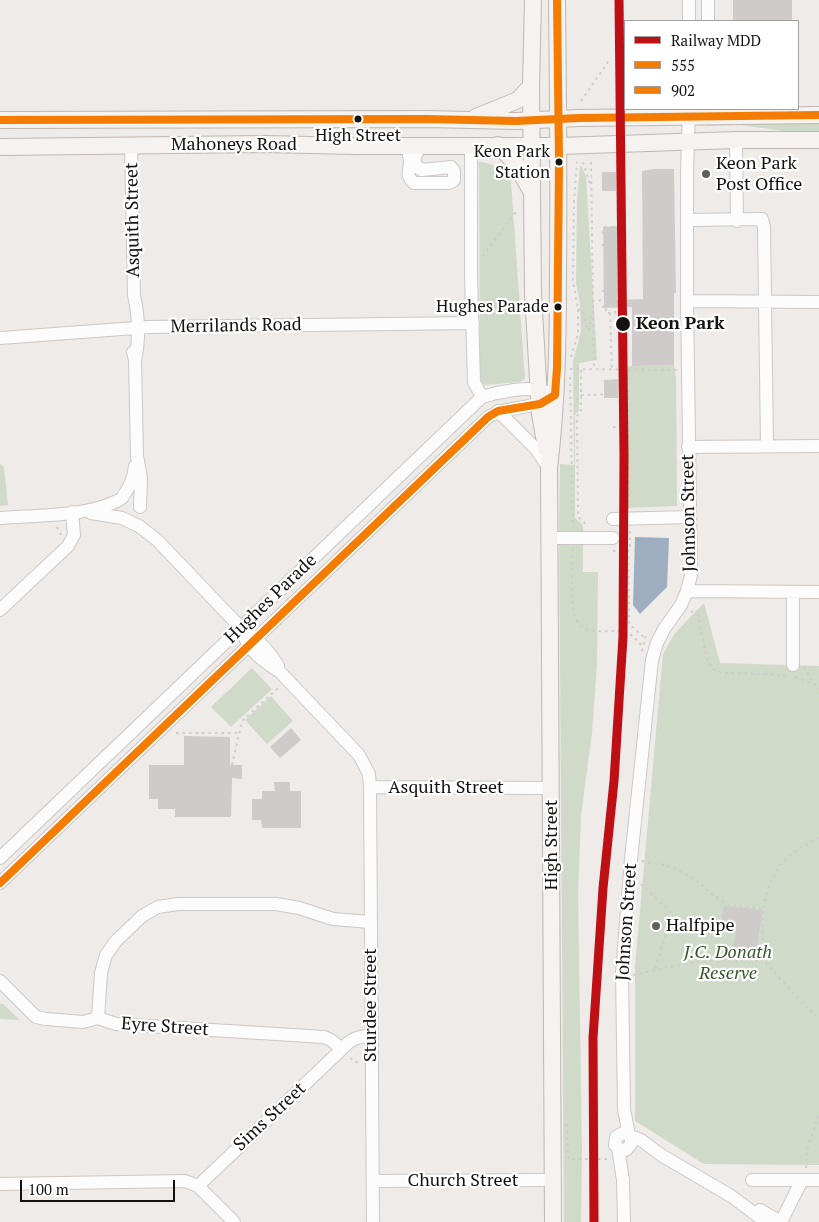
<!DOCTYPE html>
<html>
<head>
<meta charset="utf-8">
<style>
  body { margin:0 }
  #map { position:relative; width:819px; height:1222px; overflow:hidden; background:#efebe9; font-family:"PT Serif",serif }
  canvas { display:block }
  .legend { position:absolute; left:624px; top:20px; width:175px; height:90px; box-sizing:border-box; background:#fff; border:1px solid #a1a09f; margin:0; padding:6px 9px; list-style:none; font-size:15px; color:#141210 }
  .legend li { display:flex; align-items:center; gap:10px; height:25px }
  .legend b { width:25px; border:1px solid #a1a09f }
  .scale { position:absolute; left:20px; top:1180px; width:155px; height:22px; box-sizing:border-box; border:2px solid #141210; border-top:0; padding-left:6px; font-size:15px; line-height:18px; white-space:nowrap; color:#141210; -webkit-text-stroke:4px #fff; paint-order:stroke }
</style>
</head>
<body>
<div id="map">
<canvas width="819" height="1222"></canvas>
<ul class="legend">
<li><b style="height:6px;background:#be1014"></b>Railway MDD</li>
<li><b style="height:6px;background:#f37c01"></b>555</li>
<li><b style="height:6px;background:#f37c01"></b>902</li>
</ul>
<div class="scale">100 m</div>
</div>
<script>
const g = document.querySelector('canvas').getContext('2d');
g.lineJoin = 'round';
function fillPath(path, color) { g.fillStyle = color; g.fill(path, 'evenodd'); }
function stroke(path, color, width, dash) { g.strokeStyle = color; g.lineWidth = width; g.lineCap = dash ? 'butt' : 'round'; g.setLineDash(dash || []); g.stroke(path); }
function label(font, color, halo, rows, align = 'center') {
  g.font = font + ' "PT Serif",serif'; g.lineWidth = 4.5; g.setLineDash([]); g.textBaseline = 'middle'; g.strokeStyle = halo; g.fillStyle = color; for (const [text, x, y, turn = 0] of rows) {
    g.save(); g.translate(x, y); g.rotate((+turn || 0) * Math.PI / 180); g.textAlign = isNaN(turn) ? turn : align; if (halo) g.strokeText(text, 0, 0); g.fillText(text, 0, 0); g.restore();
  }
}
fillPath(new Path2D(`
  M708,121H819V132H791L740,125L707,126Z
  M479,161C493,165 505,167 511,181L525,379L520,382L485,385L480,383Z
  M580,166L582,167L586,177L597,360L579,363V411L575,415V518L583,525V572H598L597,664L592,733L581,816L578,895L582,1149L581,1222H564L559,521L560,464L574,465L573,362L581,331L580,304L576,283L577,201Z
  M674,365L676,378L677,506L624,508L622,366Z
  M0,464L4,467L8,505L0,506Z
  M704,603L720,663L819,666V1165L704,1164L635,1121V966L663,654L675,633Z
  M252,668L272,689L231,727L211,707Z
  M271,696L293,721L267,744L245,720Z
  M0,1004H3L20,1020L0,1019Z`), '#cfdac8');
fillPath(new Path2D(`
  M635,537L669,538L667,587L640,614L633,605Z`), '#9fadc1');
fillPath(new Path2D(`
  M733,0H792V21H733Z
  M654,169H674L676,293H674V365L632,366V307L604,308L603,227L617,226V300L643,299L642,171Z
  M602,172H616V191H602Z
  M618,379V398H604V380Z
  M291,728L301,740L280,758L270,747Z
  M184,736L230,737V765H242V779L232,778L231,817H175V809H158V799H149V765H184Z
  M274,782H290V791H301V828H262L261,820H252V799H262V791H275Z
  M724,906L763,910L755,957L731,953L736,933L720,931Z`), '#cecbca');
const minor = new Path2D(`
  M689,0V21
  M708,0V21
  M736,140L737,221
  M131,145L134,295C139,318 140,338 135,360
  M471,145V273L474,382L482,397
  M407,146C408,151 410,158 410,163C409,173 406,176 414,183H449L454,180V171L451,167L422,170L417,167L414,160L420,146
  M687,220L762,219L764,227L767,446
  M687,301L819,302
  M0,338L149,327L473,323
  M133,352L135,360L137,456L141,478L140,507
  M498,411L536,449L549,468
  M688,447L819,446
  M122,498C129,487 134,479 135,466
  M91,513L122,518
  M0,518C37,515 87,517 119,500
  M124,519L139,526L157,540L241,628C256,638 269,650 278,666
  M613,519L690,517
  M549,538H613
  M687,591L819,592
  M793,592V665
  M0,610L68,546L74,535L72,512
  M246,640C252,654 268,664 280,672L359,755L369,774L370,787L551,788
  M370,787L373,1222
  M0,858L482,397C498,392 531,385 546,392
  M0,883L488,417C506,406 528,410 546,400
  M0,981L36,1017L46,1019L83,1022L98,1018L116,1024L324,1037L331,1040L342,1049
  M98,1018L101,973L106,955L116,941L142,916L158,907L178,904H276L299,908L333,919L370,922
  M629,1135L624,1109L622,973L631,859L652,660L657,643L664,629L681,605L687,591L691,575L687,301V173L689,109
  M631,1137V1144L626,1150H621L615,1145L616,1137L623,1133L641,1140L661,1155L731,1196L766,1222
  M618,1148L623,1180L624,1222
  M752,1180H819
  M373,1181L553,1180
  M0,1184L185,1181L198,1186L234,1222
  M198,1186L343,1048C351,1038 359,1037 371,1035
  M760,1210L781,1222
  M781,1222L802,1180`);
const major = new Path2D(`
  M533,0L531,86L533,294L540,414L546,448
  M476,117L518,100L531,86
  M0,120L426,119L516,121L579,118L819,115
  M498,145L516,164L530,189
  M0,147L264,144L357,146H559L736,140H819
  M553,1222L549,468C557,402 558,337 558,270C559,180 558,90 557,0`);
stroke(minor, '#cbc8c6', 14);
stroke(major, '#bfb7b1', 18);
stroke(new Path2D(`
  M581,101L610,59
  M583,162L590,184
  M591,162L594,370
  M610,232V241
  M605,241V227H614
  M602,245H618
  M483,256L518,209
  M602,291H619
  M606,294H615V313H606Z
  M610,294V306
  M592,301L606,300
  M578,309L583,311L587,330L590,329L591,311
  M610,313L612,370
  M571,357L578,334V309L573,281L574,201L577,162
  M570,369L678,370
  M581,370V412L577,416L578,517L588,526
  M628,370L629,508
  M570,377L573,527
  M581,395L628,394
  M613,427H629
  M57,527L62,536
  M630,531V549L628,551L629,624L645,638
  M573,549C572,564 570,607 576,619C579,626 587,631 594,631C619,633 624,624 642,646
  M613,551H628
  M691,611L698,615L707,659L712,669L722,673L769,674L790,677
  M642,651L645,638L649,633
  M804,667L814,684L819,685
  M795,677L814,684L819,689
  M176,733H240
  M232,765L242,721L279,687
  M819,838C807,844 793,851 784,861C764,884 761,915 763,945C764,949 763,955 764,960C766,964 813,1014 819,1019
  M642,861L672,867L697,881L713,895L730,906L763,908
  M641,884L672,914L655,969
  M633,975L692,962L765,961
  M350,1058L358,1063
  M566,1125H567L568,1159H608
  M814,1129L819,1123
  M806,1168L808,1146L819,1115`), '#cecdcd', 2, [2.5, 4]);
stroke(minor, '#fdfcfc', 12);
stroke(major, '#f6f2ef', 16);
stroke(new Path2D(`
  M602,232H619
  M602,307L619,306`), '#cecdcd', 2, [2.5, 4]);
stroke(new Path2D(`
  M0,883L488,417L498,411L540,404L555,395L557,368L559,162L557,0`), '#f37c01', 8);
stroke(new Path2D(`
  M0,120L426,119L516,121L579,118L819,115`), '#f37c01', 8);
stroke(new Path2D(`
  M594,1222L593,1038L603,888L614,781L623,637L624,456L619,0`), '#be1014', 9);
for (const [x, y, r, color] of [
  [358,119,4.5,"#141210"],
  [559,162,4.5,"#141210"],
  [706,174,5,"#615e5c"],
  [558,307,4.5,"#141210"],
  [623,324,8,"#141210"],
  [656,926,5,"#615e5c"]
]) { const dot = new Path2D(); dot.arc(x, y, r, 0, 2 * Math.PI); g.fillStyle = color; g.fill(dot); stroke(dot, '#fff', 2); }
label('17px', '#141210', '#fff', [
  ["High Street",358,136,"center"],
  ["Keon Park",550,152],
  ["Station",550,173],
  ["Hughes Parade",549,307]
], 'right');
label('18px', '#141210', '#fff', [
  ["Mahoneys Road",234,145],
  ["Asquith Street",133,220,-91],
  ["Merrilands Road",236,326,-1],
  ["Johnson Street",689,513,-91],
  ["Hughes Parade",271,599,-44],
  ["Asquith Street",446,788],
  ["High Street",552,845,-90],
  ["Johnson Street",627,922,-86],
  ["Sturdee Street",371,1005,-90],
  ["Eyre Street",165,1027,4],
  ["Sims Street",270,1117,-43],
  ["Church Street",463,1181]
]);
label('18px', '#141210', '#fff', [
  ["Keon Park",716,164],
  ["Post Office",716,185],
  ["Halfpipe",666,926]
], 'left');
label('bold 18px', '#141210', '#fff', [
  ["Keon Park",636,324]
], 'left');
label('italic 18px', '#35572a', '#fff', [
  ["J.C. Donath",728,953],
  ["Reserve",728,974]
]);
</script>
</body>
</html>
